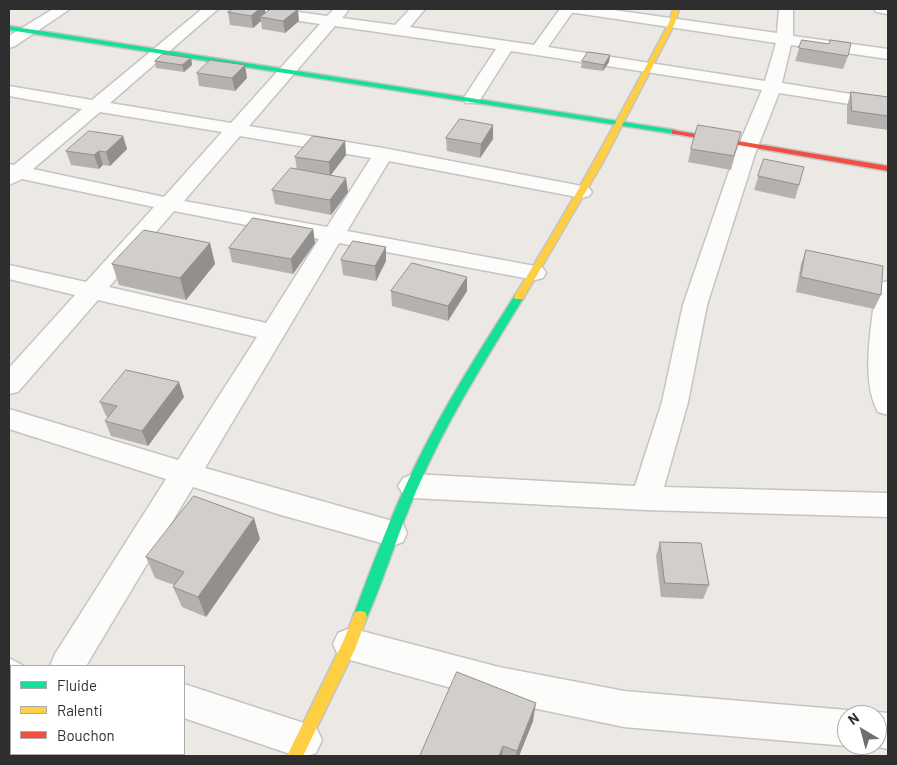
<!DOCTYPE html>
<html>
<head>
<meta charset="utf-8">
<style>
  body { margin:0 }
  #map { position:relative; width:897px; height:765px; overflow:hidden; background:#ece8e4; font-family:Barlow,sans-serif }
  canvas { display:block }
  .frame { position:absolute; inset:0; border:10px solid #2e2e2e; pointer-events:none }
  .legend { position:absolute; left:10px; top:665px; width:175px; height:90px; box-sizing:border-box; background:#fff; border:1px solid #ababab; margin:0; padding:6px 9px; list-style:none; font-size:15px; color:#2e2e2e }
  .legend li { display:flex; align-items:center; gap:10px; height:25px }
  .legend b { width:25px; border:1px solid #ababab }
  .north { position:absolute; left:837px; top:705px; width:50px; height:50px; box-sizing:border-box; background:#fff; border:1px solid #ababab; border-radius:50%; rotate:323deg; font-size:14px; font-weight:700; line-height:20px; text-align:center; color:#2e2e2e }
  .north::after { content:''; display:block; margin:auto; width:18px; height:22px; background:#706f6e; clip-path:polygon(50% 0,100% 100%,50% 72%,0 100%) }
</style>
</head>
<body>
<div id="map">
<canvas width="897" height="765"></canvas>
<div class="frame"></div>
<ul class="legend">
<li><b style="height:6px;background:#16e098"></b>Fluide</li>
<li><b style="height:6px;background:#ffcf43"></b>Ralenti</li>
<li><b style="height:6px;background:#f24e42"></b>Bouchon</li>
</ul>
<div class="north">N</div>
</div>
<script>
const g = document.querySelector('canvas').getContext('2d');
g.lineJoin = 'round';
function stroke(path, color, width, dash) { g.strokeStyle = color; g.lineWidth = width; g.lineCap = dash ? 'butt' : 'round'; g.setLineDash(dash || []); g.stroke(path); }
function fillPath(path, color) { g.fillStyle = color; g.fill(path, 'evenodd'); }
const street = new Path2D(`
  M53,9H70L15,46L9,48V36Z
  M202,9H218L110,103L231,123L320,24L246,13L241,12L239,9H276L327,16L334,9H346L348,11L342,18L395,25L410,9H425L410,27L534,45L560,9H606L777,33L779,9H793V36L888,49V59L791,45L782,83L888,100V110L779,93L755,154L707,305L688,402L664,487L888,493V517L646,510L413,498L403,494L398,486L403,478L413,474L635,486L662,402L683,305L735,154L762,90L511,51L478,103H466L463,99L496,49L335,26L249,126L383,148L582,186L589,188L592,192L589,196L582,198L389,161L347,231L535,266L543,268L546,273L543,278L535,280L339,243L205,468L403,524L407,533L403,542L392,546L281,515L193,487L86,666H50L55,654L166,479L9,429V409L178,460L257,337L98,300L18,392L9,394V368L75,295L9,279V265L86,282L154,207L22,179L9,185V164L14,165L82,109L9,96V86L92,100ZM572,13H576L776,43L765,81L548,47ZM100,112L222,132L164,197L33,169ZM240,136L371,158L327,227L184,201ZM174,211L319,239L266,323L109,287Z
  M874,9H888V14L876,12Z
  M888,281V415L878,412C860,380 872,323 876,288L880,283Z
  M350,628L499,667L624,691L847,710L860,715H847V745H850L847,746L624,727L499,701L350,660L338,655L333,644L338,633Z
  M9,658L24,666H11V693L9,692Z
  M184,684L316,727L322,740L316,753L308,756H296L184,718Z
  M877,712L888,713V749L869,745H877V715H869Z
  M11,735V754H30L29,756H9V736Z`);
const fast = new Path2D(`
  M9,26L675,130L679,132L675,134L9,30Z
  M519,294L524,297C486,359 447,420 418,487C398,531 385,578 365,622L360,623L355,622L353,617C372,566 391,515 415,466C444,406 480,350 515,295Z`);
const slow = new Path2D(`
  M673,9H679L675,23L603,162L524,297L523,299H515L514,297C570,208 620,116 669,23Z
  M360,611L365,612L367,617L355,649L303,756H287L343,642L355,612Z`);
const jam = new Path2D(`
  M672,130L888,166V171L675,134H672Z`);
stroke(street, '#c5c4c5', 3);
stroke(fast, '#c5c4c5', 3);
stroke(slow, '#c5c4c5', 3);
stroke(jam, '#c5c4c5', 3);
fillPath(street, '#fcfcfb');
fillPath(fast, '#16e098');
fillPath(slow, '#ffcf43');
fillPath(jam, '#f24e42');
fillPath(new Path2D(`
  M233,9H265V13L299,21L285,33L262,29L261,21L253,28L230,25L228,12Z
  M802,40L829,44L848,56L843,69L795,61Z
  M610,55L609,62L603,71L581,68L582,61Z
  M191,58L192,65L184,72L156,68L155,61Z
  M197,73L247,78L235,91L199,86Z
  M851,92L888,97V130L847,124V106Z
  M493,125V139L480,158L447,151L446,138Z
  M741,132L731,170L688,162L691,149Z
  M123,136L127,149L110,166L103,165L99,169L71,165L66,151Z
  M345,141L346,155L331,175L348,192L331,215L275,204L272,190L297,170L295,157Z
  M764,159L799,185L795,199L754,190Z
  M313,229L315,243L293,274L232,262L229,248Z
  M210,243L215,264L186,300L119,285L112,264Z
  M806,250L881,295L874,309L796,292L801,264Z
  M341,260L386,261L376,281L343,275Z
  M467,277V291L448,321L392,306L391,291Z
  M184,397L148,446L111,436L105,421L108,417L106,416L100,402Z
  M260,539L206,617L182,607L173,587L174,585L155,578L146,557Z
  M660,542L709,585L703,599L661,597L656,556Z
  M533,721L519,756H420Z
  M61,754H146L144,756H66Z`), '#b4b1af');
fillPath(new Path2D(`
  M259,9H265L266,17H260L261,21L253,28L251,16Z
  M298,9L299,21L285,33L283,21Z
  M610,55L609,62L603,71L604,65Z
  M191,58L192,65L184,72L182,65Z
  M245,65L247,78L235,91L232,78Z
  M493,125V139L480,158L481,144Z
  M123,136L127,149L110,166L106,152Z
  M345,141L346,155L330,176L329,162Z
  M99,151L103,165L99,169L94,155Z
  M346,178L348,192L331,215L330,200Z
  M313,229L315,243L293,274L291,259Z
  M210,243L215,264L186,300L180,278Z
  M386,247V261L376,281L375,266Z
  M467,277V291L448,321V306Z
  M179,382L184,397L148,446L142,431Z
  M254,518L260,539L206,617L198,597Z
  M536,703L533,721L519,756H516L517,751Z
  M503,746L502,756H499Z
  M130,754H146L144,756H128Z`), '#92908e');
const building = new Path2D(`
  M233,9H259L251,16L228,12Z
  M271,9H298L283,21L260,17Z
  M802,40L829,44L830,40L851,43L848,56L799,48Z
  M588,52L610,55L604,65L582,61Z
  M163,54L191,58L182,65L155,61Z
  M210,60L245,65L232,78L197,73Z
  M851,92L888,97V116L852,111Z
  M460,119L493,125L481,144L446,138Z
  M698,125L741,132L734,156L691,149Z
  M89,131L123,136L106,152L99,151L94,155L66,151Z
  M313,136L345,141L329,162L295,157Z
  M764,159L804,167L799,185L758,176Z
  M291,168L346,178L330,200L272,190Z
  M253,218L313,229L291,259L229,248Z
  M144,230L210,243L180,278L112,264Z
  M353,241L386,247L375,266L341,260Z
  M806,250L883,266L881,295L801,277Z
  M412,263L467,277L448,306L391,291Z
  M126,370L179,382L142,431L105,421L117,406L100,402Z
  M194,496L254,518L198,597L173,587L184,572L146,557Z
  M660,542L701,543L709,585L665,583Z
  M457,672L536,703L517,751L503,746L499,756H420Z
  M76,754H130L128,756H78V755Z`);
fillPath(building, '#d1cecb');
stroke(building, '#92908e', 1);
</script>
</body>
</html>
